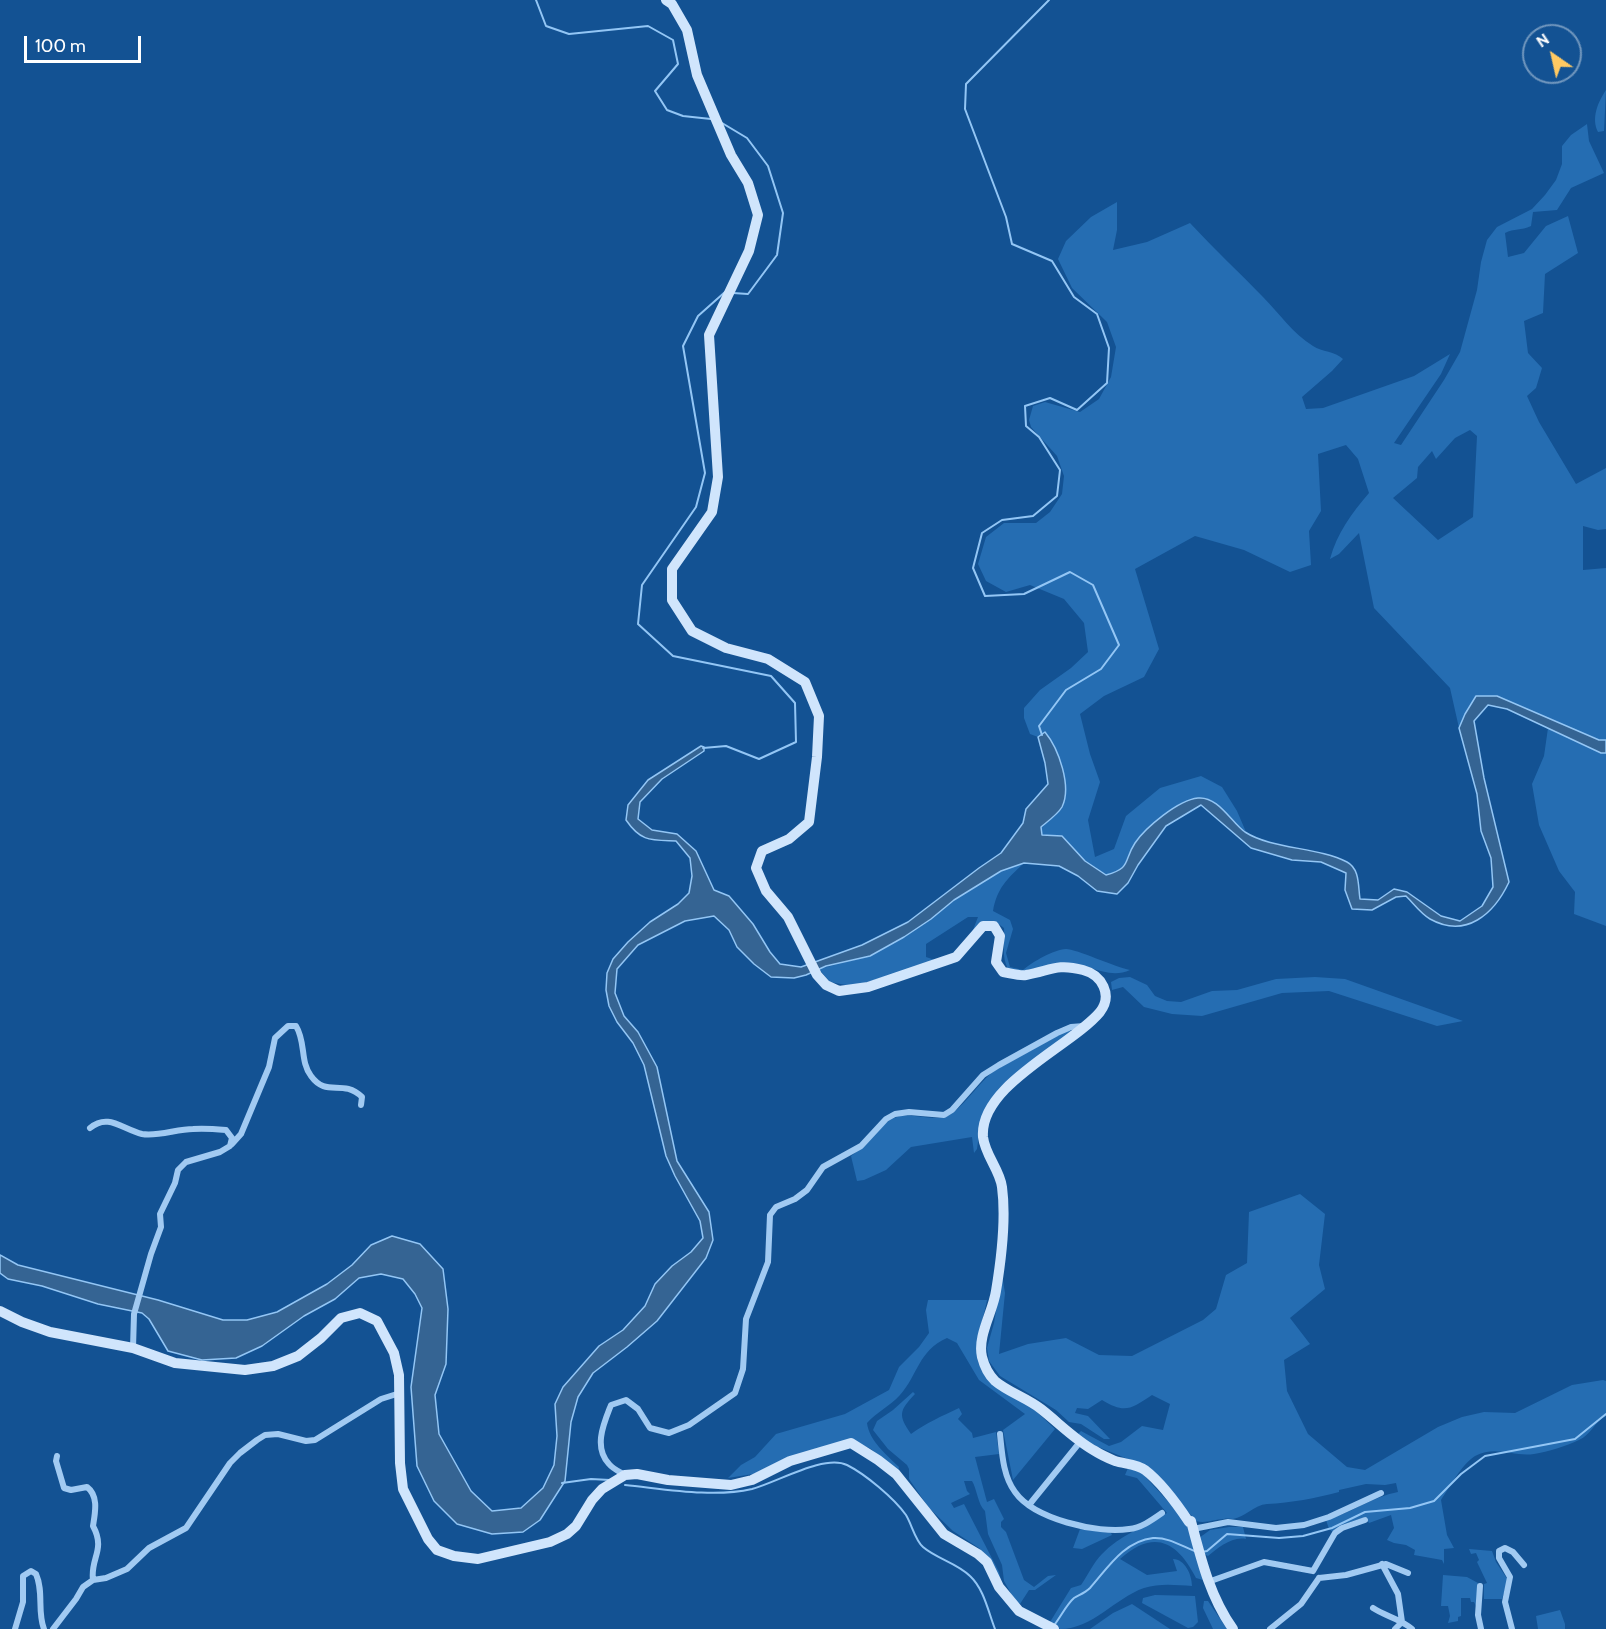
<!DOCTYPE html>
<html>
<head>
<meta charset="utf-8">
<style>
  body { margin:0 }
  #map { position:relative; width:1606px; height:1629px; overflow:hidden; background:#135293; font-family:Cabin,sans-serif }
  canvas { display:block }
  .north { position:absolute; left:1522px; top:24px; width:60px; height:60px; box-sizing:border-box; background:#135293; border:2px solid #7197be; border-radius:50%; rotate:326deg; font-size:16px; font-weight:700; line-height:24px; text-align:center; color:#fff }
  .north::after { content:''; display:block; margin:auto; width:21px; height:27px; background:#ffc962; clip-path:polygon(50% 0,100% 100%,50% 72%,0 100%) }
  .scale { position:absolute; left:24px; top:36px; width:117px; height:27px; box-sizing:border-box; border:3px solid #fff; border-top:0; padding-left:8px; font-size:18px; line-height:21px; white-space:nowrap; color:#fff; -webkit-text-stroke:4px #135293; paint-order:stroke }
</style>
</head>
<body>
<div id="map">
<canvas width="1606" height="1629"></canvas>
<div class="north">N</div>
<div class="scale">100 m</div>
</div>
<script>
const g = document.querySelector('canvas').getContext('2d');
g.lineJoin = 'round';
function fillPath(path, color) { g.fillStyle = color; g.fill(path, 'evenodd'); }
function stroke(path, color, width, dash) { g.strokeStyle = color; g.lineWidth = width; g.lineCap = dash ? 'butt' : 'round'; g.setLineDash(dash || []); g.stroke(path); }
fillPath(new Path2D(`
  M1606,90L1604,131L1598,132C1591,118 1598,102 1606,90Z
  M1587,124L1589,141L1604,173L1571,188L1557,210L1533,212L1531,226C1521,231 1514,228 1505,233L1508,257L1524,253L1546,226L1568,216L1578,253L1545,274L1543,313L1524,321L1528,353L1542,368L1536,388L1527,396L1539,422L1576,484L1606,468V529L1598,530L1583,526V570L1606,568V740H1599L1497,696L1465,714L1459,728L1450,688L1374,608L1359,533L1339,554L1330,559C1337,533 1352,513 1369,493L1358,459L1346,445L1318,454L1321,511L1309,531L1311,565L1290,572L1244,550L1195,536L1135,569L1159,649L1144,677L1104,696L1080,714L1090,754L1100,782L1088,820L1095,857L1114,849L1126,816L1160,788L1201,776L1222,787L1237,811L1246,832L1210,800L1197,798C1185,807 1139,837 1133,846C1123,863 1128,869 1106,875L1085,861L1062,837L1042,835L1041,827L1062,808L1045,732L1038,737L1030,734L1024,718V708L1040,690L1071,668L1088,652L1084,623L1064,599L1030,585L1006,592L986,581L978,564L986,537L1004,523H1036L1050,512L1062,494L1064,476L1057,456L1031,427L1029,420L1033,406L1045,402L1080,412L1099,399L1111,377L1116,347L1107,322L1072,288L1058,259L1066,241L1091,217L1117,202V230L1113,250L1147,242L1190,223C1214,249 1239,272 1263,297C1279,313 1293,334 1313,346C1322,352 1335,351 1343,359L1332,371L1302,397L1306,409L1323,408L1414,376L1450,354L1441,374L1394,443L1401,445L1444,380L1460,352L1477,290L1481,262L1487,240L1497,227L1532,209L1545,195L1556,180L1562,164V146L1571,135ZM1470,430L1477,436L1473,517L1438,540L1393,498L1417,478L1418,467L1432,451L1436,459L1455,438Z
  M1548,728L1601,753H1606V926L1574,914L1575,892L1559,871L1539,825L1532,784L1544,756Z
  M1024,863C1007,879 997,888 993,911L1010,920L1013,929L1006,953L1010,967L1023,970C1034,961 1053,950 1066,949C1076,949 1115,967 1130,970C1108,980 1088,963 1065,963C1043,963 1032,976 1008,969C1001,956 1005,943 1004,928L997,923L971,935L978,917H968L926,944V957L935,960L903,973L851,986L830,982L819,969L870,956L904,937L931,919L954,900L1001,871Z
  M1130,977L1147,985L1155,996L1167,1001L1181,1002L1212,991L1237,990L1276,979L1315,977L1345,979L1463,1021L1437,1026L1329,991L1282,993L1202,1016L1172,1014L1144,1007L1123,987L1112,990L1111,982L1119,978Z
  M1066,1031H1072L997,1093L979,1135L977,1149L974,1153L972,1137L911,1147L886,1170L864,1180L857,1181L851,1156C866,1146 881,1121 897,1117C913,1112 931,1122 947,1116C960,1112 980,1081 994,1071Z
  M1300,1194L1325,1214L1319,1265L1325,1289L1290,1318L1310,1344L1284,1360L1287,1391L1308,1434L1347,1467L1365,1470L1438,1427L1462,1417L1484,1412L1515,1413L1572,1385L1603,1380L1606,1381V1416C1595,1421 1591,1435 1579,1440C1566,1446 1548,1452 1534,1454C1513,1457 1496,1445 1475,1456C1462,1464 1449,1488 1441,1500L1447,1535L1454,1548L1444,1549V1564L1442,1560L1414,1555L1415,1550L1406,1545L1394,1543L1387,1540L1394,1528L1391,1515L1369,1523L1366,1517L1341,1525L1333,1532L1329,1529L1326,1520C1351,1513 1372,1497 1398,1492L1396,1483L1385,1485L1366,1484L1339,1490V1492C1316,1498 1291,1503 1267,1504C1254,1505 1245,1517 1233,1519C1230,1519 1227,1518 1224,1519C1214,1519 1206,1524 1196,1521L1150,1468L1091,1444L1078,1434L1081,1431L1109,1446L1121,1442L1142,1426L1163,1430L1170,1404L1152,1395C1131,1409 1125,1414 1102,1400L1088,1409L1077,1408L1075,1413L1088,1416L1110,1439H1104L1081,1424L1069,1422L1056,1410L1000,1376L989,1361L987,1348L994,1323L1002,1275L1005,1293L999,1354L1028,1344L1066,1338L1099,1355L1132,1356L1203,1320L1216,1309L1226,1275L1247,1263L1249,1212Z
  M928,1300H987C984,1315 979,1331 977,1346C974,1379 1001,1387 1024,1402C1035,1409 1045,1420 1055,1429L1013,1480L1003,1430L1025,1414L979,1380L957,1343L947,1338C918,1351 918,1375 900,1395C890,1406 877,1412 867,1423C869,1441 888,1456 899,1467L898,1472L871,1449L856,1442L753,1474L728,1478L741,1465L755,1457L776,1434L845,1414L889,1390L899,1367L919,1347L929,1333L926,1310Z
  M913,1392L915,1394C899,1411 898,1415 911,1434C926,1423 942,1416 959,1408L962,1414L958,1419L972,1433L973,1438L996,1432L999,1454L975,1457L987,1502L994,1499L1004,1519L1001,1522V1527L1006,1532L1024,1580L1034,1587L1048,1576L1056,1575L1035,1590H1029L1020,1604L1014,1599L1004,1581L1002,1565L988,1534L985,1511C978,1505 977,1489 972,1481H964L967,1491L970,1494L951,1503L954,1508L964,1504L999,1572L1001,1580L999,1584L986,1556L979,1548L953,1531L929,1508L909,1479V1469L907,1465L888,1449L873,1430L877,1421L893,1410Z
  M1128,1468L1141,1472L1174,1508L1189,1527L1203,1580L1196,1578C1177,1541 1154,1529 1120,1559L1147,1575L1177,1571L1173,1559C1185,1559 1192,1575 1192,1586C1176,1585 1160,1583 1144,1588C1115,1598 1093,1629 1060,1629L1050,1622L1071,1588L1081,1585C1088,1575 1093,1563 1102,1554C1119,1536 1145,1526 1167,1513L1137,1478L1125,1475Z
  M1229,1527H1243L1246,1539C1232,1536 1218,1548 1208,1556L1204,1554L1199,1538L1210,1530Z
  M1080,1529L1111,1533L1112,1535L1082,1549L1073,1548Z
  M1469,1549L1492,1551L1496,1562L1508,1580L1502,1599H1484V1584L1487,1583L1477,1562L1479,1560L1476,1553L1471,1554Z
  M1443,1575L1467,1577L1478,1583L1476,1606L1474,1602H1471L1470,1598H1461V1616L1458,1617V1621L1448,1623L1450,1616L1448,1606H1441Z
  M1155,1595L1195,1596L1198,1622L1193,1627L1188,1628L1142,1603L1143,1598Z
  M1204,1601H1208L1227,1629H1213L1203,1608Z
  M1132,1604L1170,1629H1090L1113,1613Z
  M1560,1610L1565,1624V1629H1538L1536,1616Z`), '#256db2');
const water = new Path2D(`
  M1476,696H1497L1599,740H1606V753H1601L1507,709L1488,705L1474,721L1484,778L1509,882C1494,914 1466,939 1430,919C1421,914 1413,903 1406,896L1396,897L1372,910L1352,909L1345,890L1346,873L1321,862L1292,860L1251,848L1201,805L1166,826L1138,865L1128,883L1117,894L1097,891L1078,876L1059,866L1024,863L1001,871L954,900L931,919L904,937L870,956L826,966L806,975L794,978L771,977L754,964L737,947L729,930L714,916L685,921L638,945L617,969L615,993L624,1016L638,1032L657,1067L677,1161L709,1212L713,1240L706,1258L657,1321L627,1347L593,1373L578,1397L571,1422L565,1481L540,1520L523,1532L492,1534L457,1524L434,1501L417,1466L411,1387L422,1308L415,1294L403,1279L381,1274L359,1278L335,1299L304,1316L262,1346L236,1358L202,1360L168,1351L149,1319L142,1313L98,1304L42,1286L8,1279L0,1273V1255L18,1265L158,1300L223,1320H247L277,1312L327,1284L352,1265L371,1245L392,1236L420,1244L443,1269L448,1309L446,1364L435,1395L439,1434L471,1491L492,1511L521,1508L543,1488L554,1465L557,1436L555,1404L563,1387L599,1346L623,1330L645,1306L655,1284L672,1266L691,1252L703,1238L700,1221L675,1176L666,1156L644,1065L633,1043L617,1022L609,1006L606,990L607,973L613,959L628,942L650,922L678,904L689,893L692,876L690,858L676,841C651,840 641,842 626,820L628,805L648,780L701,746L704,747V751L662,779L640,802L638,819L652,830L677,834L696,851L714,890L729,896L753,924L770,952L780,964L801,967L862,945L908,922L979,868L1001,853L1023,823L1026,809L1048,784L1045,763L1038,737L1045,732C1059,749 1072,787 1062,807C1058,814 1047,822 1041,827L1042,835L1062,836L1085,861L1106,875C1132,868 1123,861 1135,843C1145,828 1178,800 1198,798C1218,796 1231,822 1245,832C1271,849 1318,847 1347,862C1360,869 1358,886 1360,899L1378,900L1394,889L1407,892L1441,916L1460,921L1482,906L1493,887L1491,858L1481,831L1477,794L1459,728L1465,714Z`);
fillPath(water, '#356493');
stroke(water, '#93c6f5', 1.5);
stroke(new Path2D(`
  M536,0L546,26L569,34L648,26L673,40L678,64L655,91L667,110L683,116L711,119
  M722,123L747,138L768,166L783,213L777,255L748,294L733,293
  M1042,735L1039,726L1066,690L1101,669L1119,645L1093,585L1070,572L1024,594L985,596L973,568L982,533L1002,520L1033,516L1057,496L1060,470L1039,437L1026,426L1025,406L1050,398L1077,410L1107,383L1109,348L1097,314L1074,297L1052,261L1012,244L1006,217L965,109L966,84L1049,0
  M703,748L726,746L759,759L796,742L795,703L771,676L673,656L638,624L642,585L696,507L705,473L683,346L698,316L725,292
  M562,1483L591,1479L610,1480
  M625,1485C665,1489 713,1498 752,1489C778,1482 824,1454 847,1465C865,1474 894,1498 906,1515C912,1525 915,1540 923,1547C937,1559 957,1563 970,1576C984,1589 988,1611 995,1629
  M1202,1552L1207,1551L1227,1534L1279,1538L1303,1536L1332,1528L1365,1512L1410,1508L1434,1501L1461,1474L1485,1456L1575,1439L1606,1414
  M1055,1624C1061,1616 1067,1604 1074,1598C1079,1595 1085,1593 1090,1588C1107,1569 1124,1541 1153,1538C1169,1537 1183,1547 1197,1552`), '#93c6f5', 2);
stroke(new Path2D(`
  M90,1128C108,1113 122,1129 142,1134C157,1137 177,1129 193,1129C204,1128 215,1129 226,1130L232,1138L230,1146L220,1152L186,1162L178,1170L175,1183L160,1214L161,1227L151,1254L134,1314L133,1348
  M232,1144L241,1134L269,1067L275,1038L288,1026H296C306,1042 300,1062 311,1076C327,1098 342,1078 362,1097L361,1105
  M1000,1434C1002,1453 1003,1476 1015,1492C1034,1519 1097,1534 1129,1529C1141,1528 1152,1520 1162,1513
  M57,1456L56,1461L64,1488L71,1490L87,1487C99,1496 95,1513 93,1526C106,1550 90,1558 93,1580
  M625,1475C620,1472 613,1469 609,1464C593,1447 604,1423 611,1405L626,1400L638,1409L650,1428L669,1433L689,1425L735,1393L743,1369L746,1319L768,1262L770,1215L776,1207L795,1199L807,1190L823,1167L861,1146L886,1119L895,1114L909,1112L944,1115L952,1110L983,1075L999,1065L1057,1033L1071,1027L1084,1026
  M1029,1505L1080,1442
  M1193,1529L1228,1522L1276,1528L1304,1525L1329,1517L1381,1493
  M1382,1564L1398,1594L1402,1622
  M1313,1571L1335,1533L1342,1528L1365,1520
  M1319,1578L1346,1575L1386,1564L1408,1573
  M1208,1582L1264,1562L1313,1571
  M1480,1586L1478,1615L1481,1629
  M1373,1608C1385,1616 1401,1619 1412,1629
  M15,1629L23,1602V1576L31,1571L36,1574C44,1592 37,1611 44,1629
  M53,1629L76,1599L83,1587L93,1580L106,1578L127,1569L149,1548L186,1528L230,1463L240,1453L257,1440L265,1435L278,1434L306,1441L315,1440L381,1399L400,1393
  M1270,1629L1301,1604L1319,1578
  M1395,1629L1402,1622
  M1512,1629L1505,1602L1510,1577L1499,1558V1551L1505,1548L1513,1552L1524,1565`), '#a1caf2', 6);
stroke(new Path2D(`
  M666,0L672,4L687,30L697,75L731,155L748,183L758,215L749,251L709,335L718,477L712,512L672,569V600L692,631L726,648L768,659L805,682L819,716L817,757L809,822L789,839L762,851L756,868L766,891L788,917L817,975L826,985L839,991L868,987L956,957L983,926H994L1000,936L996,962L1003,972C1010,973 1019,976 1026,975C1050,971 1056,963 1083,970C1102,975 1113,995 1100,1012C1072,1046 979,1085 983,1137C985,1155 1000,1170 1002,1187C1006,1217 1001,1261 996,1291C993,1312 977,1336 982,1357C984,1365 989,1375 995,1381C1008,1392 1027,1398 1041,1409C1059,1423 1075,1440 1095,1451C1101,1455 1108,1458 1115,1461C1125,1464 1137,1464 1145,1470C1162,1483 1177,1504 1189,1522L1191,1521C1201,1559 1210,1597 1233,1629
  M0,1311L22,1322L50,1332L133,1348L175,1363L245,1370L273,1366L298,1356L321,1338L341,1318L360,1313L377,1321L394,1353L399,1375L400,1463L403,1489L428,1539L437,1550L454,1556L478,1559L550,1542L567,1534L576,1526L592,1500L602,1489L625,1475L637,1474L668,1480L731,1485L752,1480L790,1461L851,1443L878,1460L896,1474L944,1534L978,1554L987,1562L999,1587L1019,1611L1054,1629`), '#d0e5fc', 10);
</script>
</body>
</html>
